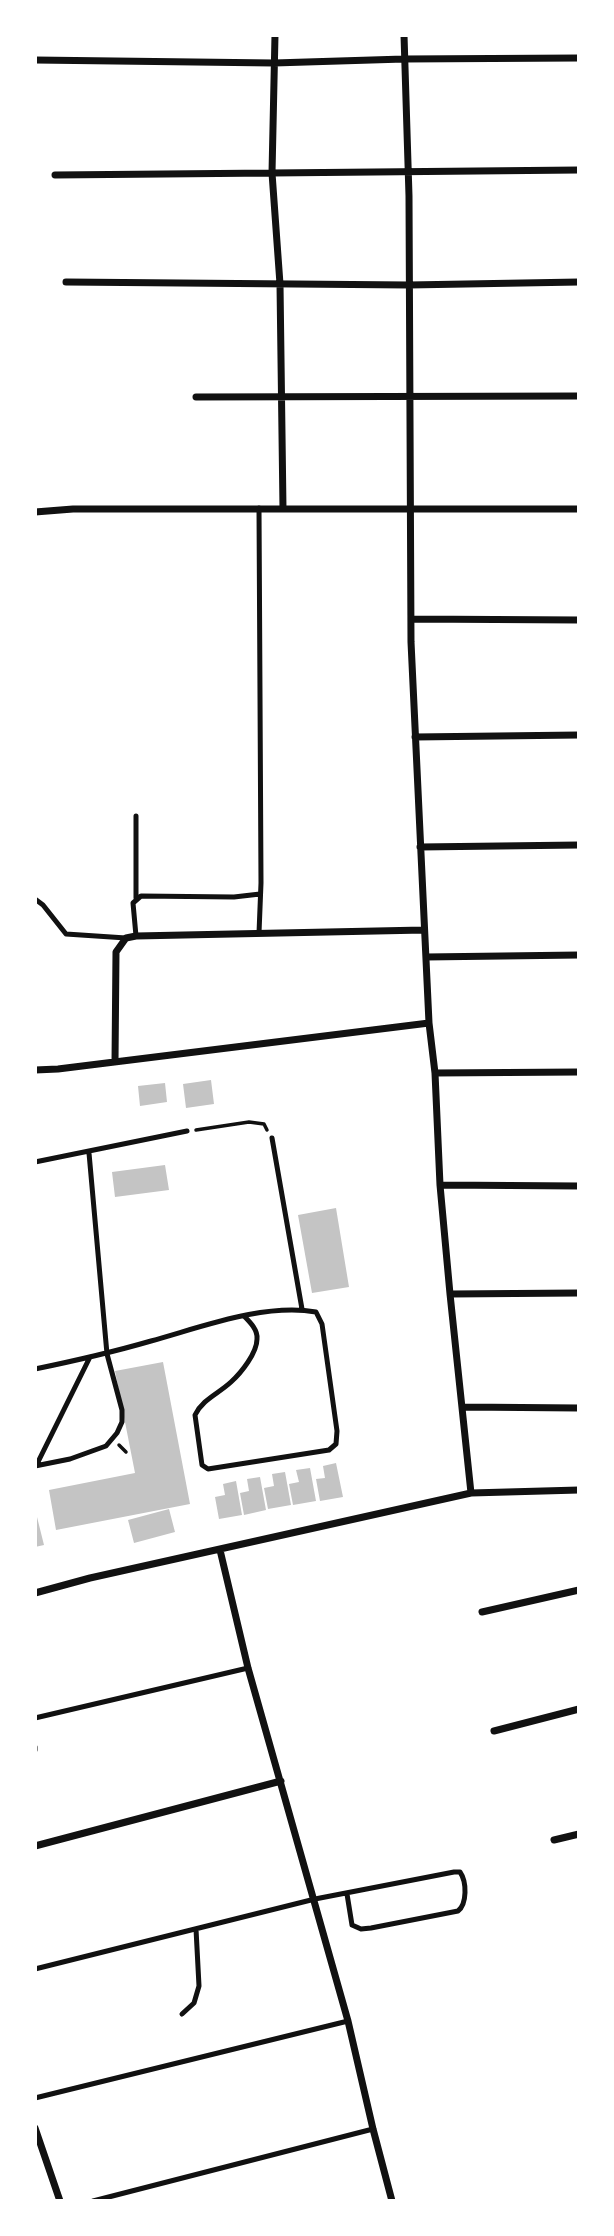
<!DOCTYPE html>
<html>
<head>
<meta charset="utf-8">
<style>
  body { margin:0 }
  #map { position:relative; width:614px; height:2236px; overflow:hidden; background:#fff; font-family:"Roboto Serif",serif }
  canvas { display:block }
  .frame { position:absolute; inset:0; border:37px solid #fff; pointer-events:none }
</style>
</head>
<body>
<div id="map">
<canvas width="614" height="2236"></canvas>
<div class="frame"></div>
</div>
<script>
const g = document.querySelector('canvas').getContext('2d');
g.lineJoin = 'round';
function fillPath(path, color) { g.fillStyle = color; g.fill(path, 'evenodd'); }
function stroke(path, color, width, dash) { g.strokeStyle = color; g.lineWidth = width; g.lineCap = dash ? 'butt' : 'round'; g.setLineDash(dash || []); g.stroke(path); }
fillPath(new Path2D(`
  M211,1080L214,1104L186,1108L183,1084Z
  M165,1083L167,1102L140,1106L138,1086Z
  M165,1165L169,1190L115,1197L112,1172Z
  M336,1208L349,1287L312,1293L298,1215Z
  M163,1362L190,1504L56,1530L49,1490L135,1473L115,1371Z
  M336,1463L343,1497L320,1501L316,1479L325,1478L323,1466Z
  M310,1468L316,1501L293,1505L289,1484L299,1482L296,1470Z
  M285,1472L291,1505L268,1509L264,1488L274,1486L272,1474Z
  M260,1477L266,1510L244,1515L240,1493L249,1491L247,1479Z
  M236,1481L242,1515L219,1519L215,1497L225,1495L223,1484Z
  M35,1509L44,1545L35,1547Z
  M169,1509L175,1532L134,1543L128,1520Z`), '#c4c4c4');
stroke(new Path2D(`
  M196,1130L249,1122L264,1124L267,1130
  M119,1445L126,1452`), '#111', 3.5);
stroke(new Path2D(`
  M259,508L261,883L259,933
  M136,816V898
  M35,899L43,905L66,934L126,938
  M136,936L133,903L141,896L234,897L260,894
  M272,1138L302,1309
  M35,1162L187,1131
  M35,1369C74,1361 113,1352 151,1341C202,1327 264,1303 316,1312L322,1324L337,1431L336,1444L329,1450L208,1469L202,1465L195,1415C203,1399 218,1394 231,1382C241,1373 257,1353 257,1339C258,1330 250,1322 244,1316
  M35,1466L70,1459L106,1446L117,1433L122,1422V1410L107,1354L89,1153
  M36,1466L90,1357
  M35,1718L248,1668
  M35,1747V1750
  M35,1969L315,1899L454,1872H460C467,1882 467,1904 458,1911L371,1928L361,1929L352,1925L347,1894
  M182,2014L194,2003L199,1986L196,1929
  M35,2098L348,2021
  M93,2201L373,2129`), '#111', 5);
stroke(new Path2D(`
  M35,60L274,63L404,59L579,58
  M55,175L272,173L275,35
  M66,282L409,285L579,282
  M196,397L579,396
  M283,509L280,284L272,173L579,170
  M35,512L73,509H579
  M411,619L579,620
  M415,737L579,735
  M420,847L579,845
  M426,957L579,955
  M429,1023L435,1073L440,1185L450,1294
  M115,1062L116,952L126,938L136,936L424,930
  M35,1070L58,1069L429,1023L411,642L409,196L404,35
  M435,1073L579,1072
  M440,1185L579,1186
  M463,1407L579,1408
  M471,1493L450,1294L579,1293
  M220,1550L248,1668L348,2021L373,2129L392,2201
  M35,1593L90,1578L471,1493L579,1490
  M482,1612L579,1590
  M494,1731L579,1709
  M554,1840L579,1834
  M35,1846L281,1781
  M35,2128L60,2201`), '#111', 7);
</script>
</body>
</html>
